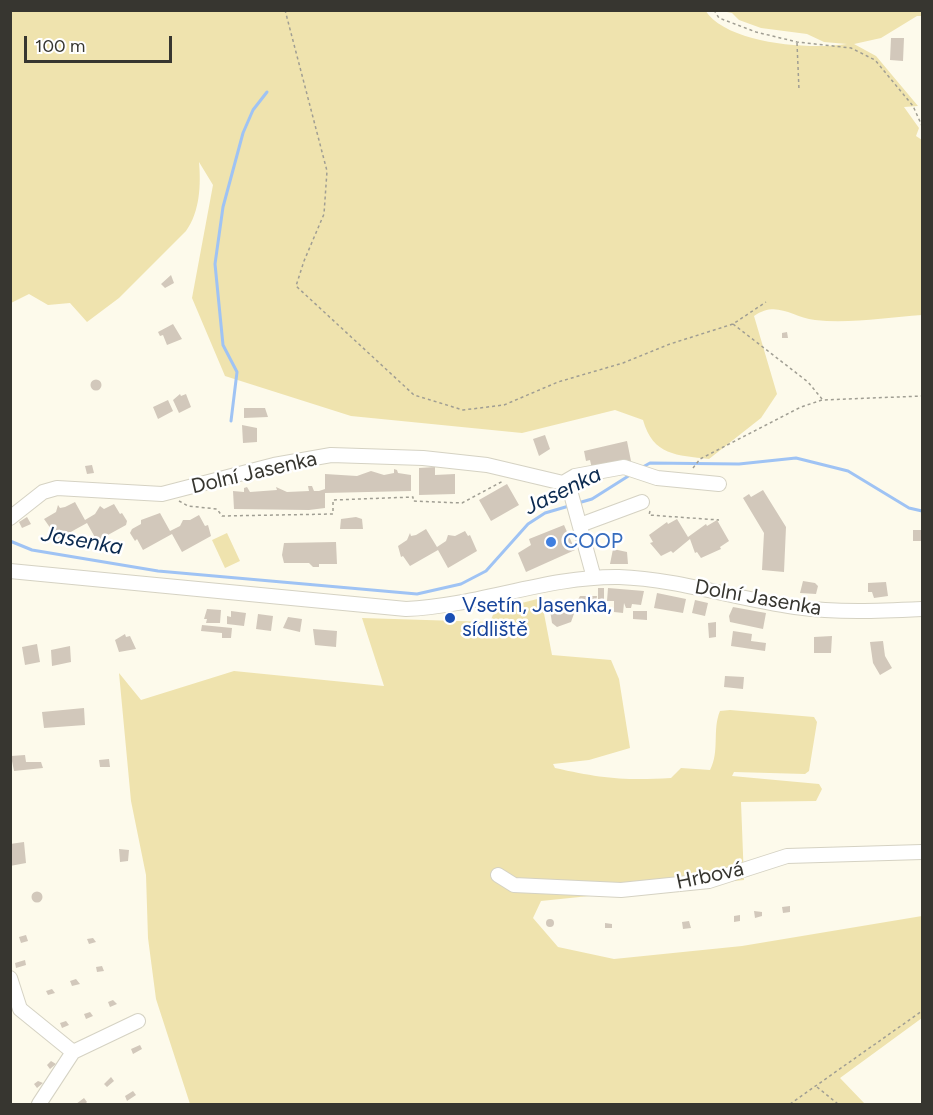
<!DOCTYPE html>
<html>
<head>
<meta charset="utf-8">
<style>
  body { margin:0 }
  #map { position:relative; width:933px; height:1115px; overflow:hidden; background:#fdfaeb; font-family:Figtree,sans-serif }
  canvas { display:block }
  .frame { position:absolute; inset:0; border:12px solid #373630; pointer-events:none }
  .scale { position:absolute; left:24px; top:36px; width:148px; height:27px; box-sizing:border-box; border:3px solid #373630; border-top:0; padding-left:8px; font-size:18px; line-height:21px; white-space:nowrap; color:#373630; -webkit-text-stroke:4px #fff; paint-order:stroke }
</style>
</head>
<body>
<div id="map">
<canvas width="933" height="1115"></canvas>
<div class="frame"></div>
<div class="scale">100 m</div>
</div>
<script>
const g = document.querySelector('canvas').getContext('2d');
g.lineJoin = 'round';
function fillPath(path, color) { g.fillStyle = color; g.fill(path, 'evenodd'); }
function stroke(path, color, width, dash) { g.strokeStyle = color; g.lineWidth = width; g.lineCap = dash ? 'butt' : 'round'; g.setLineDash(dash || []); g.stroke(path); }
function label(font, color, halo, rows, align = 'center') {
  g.font = font + ' Figtree,sans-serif'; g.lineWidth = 5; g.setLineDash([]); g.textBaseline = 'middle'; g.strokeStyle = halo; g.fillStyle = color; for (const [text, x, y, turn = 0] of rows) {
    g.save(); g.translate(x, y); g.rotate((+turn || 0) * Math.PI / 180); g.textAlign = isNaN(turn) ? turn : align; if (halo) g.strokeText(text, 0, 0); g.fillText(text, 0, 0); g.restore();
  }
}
fillPath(new Path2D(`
  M705,10C726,44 811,50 847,44L824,42L807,34L761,28L739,20L732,13L722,11H922V16H917L881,38L854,44L876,56L918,106L904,107L919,128L916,136L922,140V315C888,317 850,324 815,320C791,317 777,300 754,316L777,394L761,418L709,459C677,455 653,456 643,420L615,410L522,433L351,416L225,376L192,298L213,185L199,162C201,184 200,212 186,231L119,298L87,322L70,303L48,305L29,294L11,303V11Z
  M227,533L240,561L225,568L212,540Z
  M541,598L552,655L611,660L619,679L630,748L589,760L553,764L555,768C600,778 624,781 671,778L681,768L710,770C720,751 712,730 720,711L730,710L814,717L817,722L809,771L805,774L734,772L732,776L819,784L822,789L816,801L741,802L744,880L541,901L533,918L558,947L614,959L742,946L922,916V1018L840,1078L865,1104H190L156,999L148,938L146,875L131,801L119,673L141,700L234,671L384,686L362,618L490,622L495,610Z`), '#efe3ae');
stroke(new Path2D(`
  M231,421L237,372L223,345L215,264L223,207L243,133L253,110L267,92
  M641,468L650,463L739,464L796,458L848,471L909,508L922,511
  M578,503L592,499L630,475
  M10,541L32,550L158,571L417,594L461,584L486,571L528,524L545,513L569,506`), '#9fc3f4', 3);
fillPath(new Path2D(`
  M891,38H904L903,61L890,60Z
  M171,275L174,283L165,288L161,284Z
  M173,324L182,339L167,345L163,335L160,336L158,332Z
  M787,332L788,338H782V333Z
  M90.5 385a5.5 5.5 0 1 1 11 0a5.5 5.5 0 1 1-11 0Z
  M180,394L181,396L186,394L191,407L179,413L173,400Z
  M168,400L173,411L158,419L153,407Z
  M244,408H265L268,417L244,418Z
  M242,425L257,428V442L243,443Z
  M545,435L550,449L539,456L533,439Z
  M627,441L631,461L592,469L590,460L586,461L584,451Z
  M92,465L94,473L87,474L85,466Z
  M435,467V475L455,474V494L419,495V468Z
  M394,469L397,470L398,473L411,475V491L325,493V508L309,510L234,509L233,491L244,492V488L247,487L250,492L277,490L276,487L287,492L309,491L308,486H312L314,491H319L325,489V474L357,476L371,471L384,475L394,473Z
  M507,484L519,505L491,521L479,500Z
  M763,490L786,527L784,572L762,570L764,533L743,498L749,494L751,497Z
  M75,502L85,520L95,514L100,506L104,509L114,504L120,514L122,513L127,521L126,525L97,541L87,523L58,539L44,519L56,512L58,505L60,508L65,507Z
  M160,513L170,531L180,526L183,520H190L199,515L205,526L208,525L211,536L182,552L172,534L143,550L137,539L135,541L130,533L132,529L141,524V520Z
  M27,517L31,524L22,528L19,522Z
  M356,517L362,519L363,529H340L341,519Z
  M677,519L688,537L706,524L707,526L717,520L729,541L720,547L721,549L701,558L697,552L695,553L690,539L673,553L671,551L661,556L650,543L653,542L649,535L667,522L668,524Z
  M564,525L575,550L526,572L518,553L531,545L529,539Z
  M426,529L437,547L446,541L448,535L455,536L465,531L468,536L470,535L477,551L448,568L438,550L410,566L403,556L401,557L398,546L407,540L410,533L411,536L416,535Z
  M913,530H922V541H913Z
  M336,542L337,564H319V567H313L309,563H284L282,555L284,543Z
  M613,549L627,552L628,564H610Z
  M803,581L815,583L818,586L816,594L800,593Z
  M886,582L888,596L874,598L872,592H868V583Z
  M598,588H604V600L598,599Z
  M608,588L644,591L641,605L632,604L631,608H626L624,603L623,613L614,612V601H607Z
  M657,593L686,599L683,613L654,608Z
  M580,596H597L596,603L592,607L576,603Z
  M695,600L708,603L705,616L692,613Z
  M564,603L575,611L571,622L557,627L552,623L550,610L560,609Z
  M733,607L766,613L763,629L730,622L729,616Z
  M207,609L221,610L220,623H206L207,619H204Z
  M231,611L246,613L244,626L227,624V616L231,617Z
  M633,611H647V620L633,619Z
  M258,614L273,616L271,631L256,629Z
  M288,617L302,619L300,632L283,628Z
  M716,622V637L709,638L708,623Z
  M202,625L232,628L231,638H222V633L201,631Z
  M313,629L337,631L336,647L315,645Z
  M733,631L752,634L751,641L766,643L765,651L731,646Z
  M125,634L126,637L130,636L136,649L119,652L115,640Z
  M832,636L831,653H814V637Z
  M883,641L885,656L892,668L880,675L873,663L870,642Z
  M37,644L40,662L25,665L22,647Z
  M70,646L71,662L52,666L51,650Z
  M725,676L744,677L743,689L724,687Z
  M84,708L85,725L44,728L42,712Z
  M25,755L26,762H41L43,768L14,771L11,756Z
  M109,759L110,767H100L99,760Z
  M24,842L26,863L10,866V844Z
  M119,849L129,850L128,861L120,862Z
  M31.5 897a5.5 5.5 0 1 1 11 0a5.5 5.5 0 1 1-11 0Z
  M790,906V912L783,913L782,907Z
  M754,911L762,912V916L755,918Z
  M740,915V921L734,922V916Z
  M546 923a4 4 0 1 1 8 0a4 4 0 1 1-8 0Z
  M689,921L691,928L683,929L682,922Z
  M605,923L612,924V928H605Z
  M26,935L28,941L21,943L19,937Z
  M93,938L96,942L89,944L87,939Z
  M25,960L26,965L16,968L15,963Z
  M102,966L104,971L97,972L96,967Z
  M76,979L80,984L72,986L70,981Z
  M52,989L55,993L48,995L46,991Z
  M113,1000L117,1004L110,1007L108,1002Z
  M90,1012L93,1016L86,1019L84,1014Z
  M66,1021L69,1025L62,1028L60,1023Z
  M140,1045L142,1049L133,1054L131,1049Z
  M51,1061L56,1064L50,1069L47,1065Z
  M111,1077L114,1081L107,1087L104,1084Z
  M38,1081L43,1083L37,1088L34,1084Z
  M133,1091L136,1095L127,1101L125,1096Z
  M84,1098L87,1102L86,1103L76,1104Z`), '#d2c8bb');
const minor = new Path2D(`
  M563,483L575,476L624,467L657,478L719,484
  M10,518L43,492L57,488L162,494L274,465L331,455L423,458L487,465L563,483L571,494L594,578
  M580,525L642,502
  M10,571L406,609C478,606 547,576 619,577C678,579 736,599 795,607C837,613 880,611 922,609
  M498,875L514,885L621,890L709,881L787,856L922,852
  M10,978L20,1009L73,1052L138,1021
  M39,1104L73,1052`);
stroke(minor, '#d5d2c3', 16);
stroke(new Path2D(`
  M285,10L327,171L324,214L304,261L296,286L414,395L463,410L504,405L558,382L623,363L670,344L733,324L766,302
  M714,10L719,18L756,32L797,42L851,48L875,60L913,106L922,126
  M797,43L799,90
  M733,324L808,382L822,399
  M693,468L700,459L801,407L822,400L922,396
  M179,501L188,506L217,509L222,516L333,514V500L413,497V501L462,503L503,481
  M650,511L649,515L719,520
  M817,1087L838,1104
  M790,1104L922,1011`), '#a09e93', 1.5, [3, 3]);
stroke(minor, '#fff', 14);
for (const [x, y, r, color] of [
  [551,542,6,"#3f7fe0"],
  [450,618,6,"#1a4fb4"]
]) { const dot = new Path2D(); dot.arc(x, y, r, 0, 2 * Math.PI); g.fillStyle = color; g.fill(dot); stroke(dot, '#fff', 2); }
label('21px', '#373630', '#fff', [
  ["Dolní Jasenka",254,473,-13],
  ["Dolní Jasenka",758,598,10],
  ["Hrbová",710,876,-12]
]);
label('21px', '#366cbe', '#fff', [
  ["COOP",563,542]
], 'left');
label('21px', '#164399', '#fff', [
  ["Vsetín, Jasenka,",462,606],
  ["sídliště",462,630]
], 'left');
label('italic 22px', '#0a294f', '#fff', [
  ["Jasenka",563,491,-26],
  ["Jasenka",82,541,10]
]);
</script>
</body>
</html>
